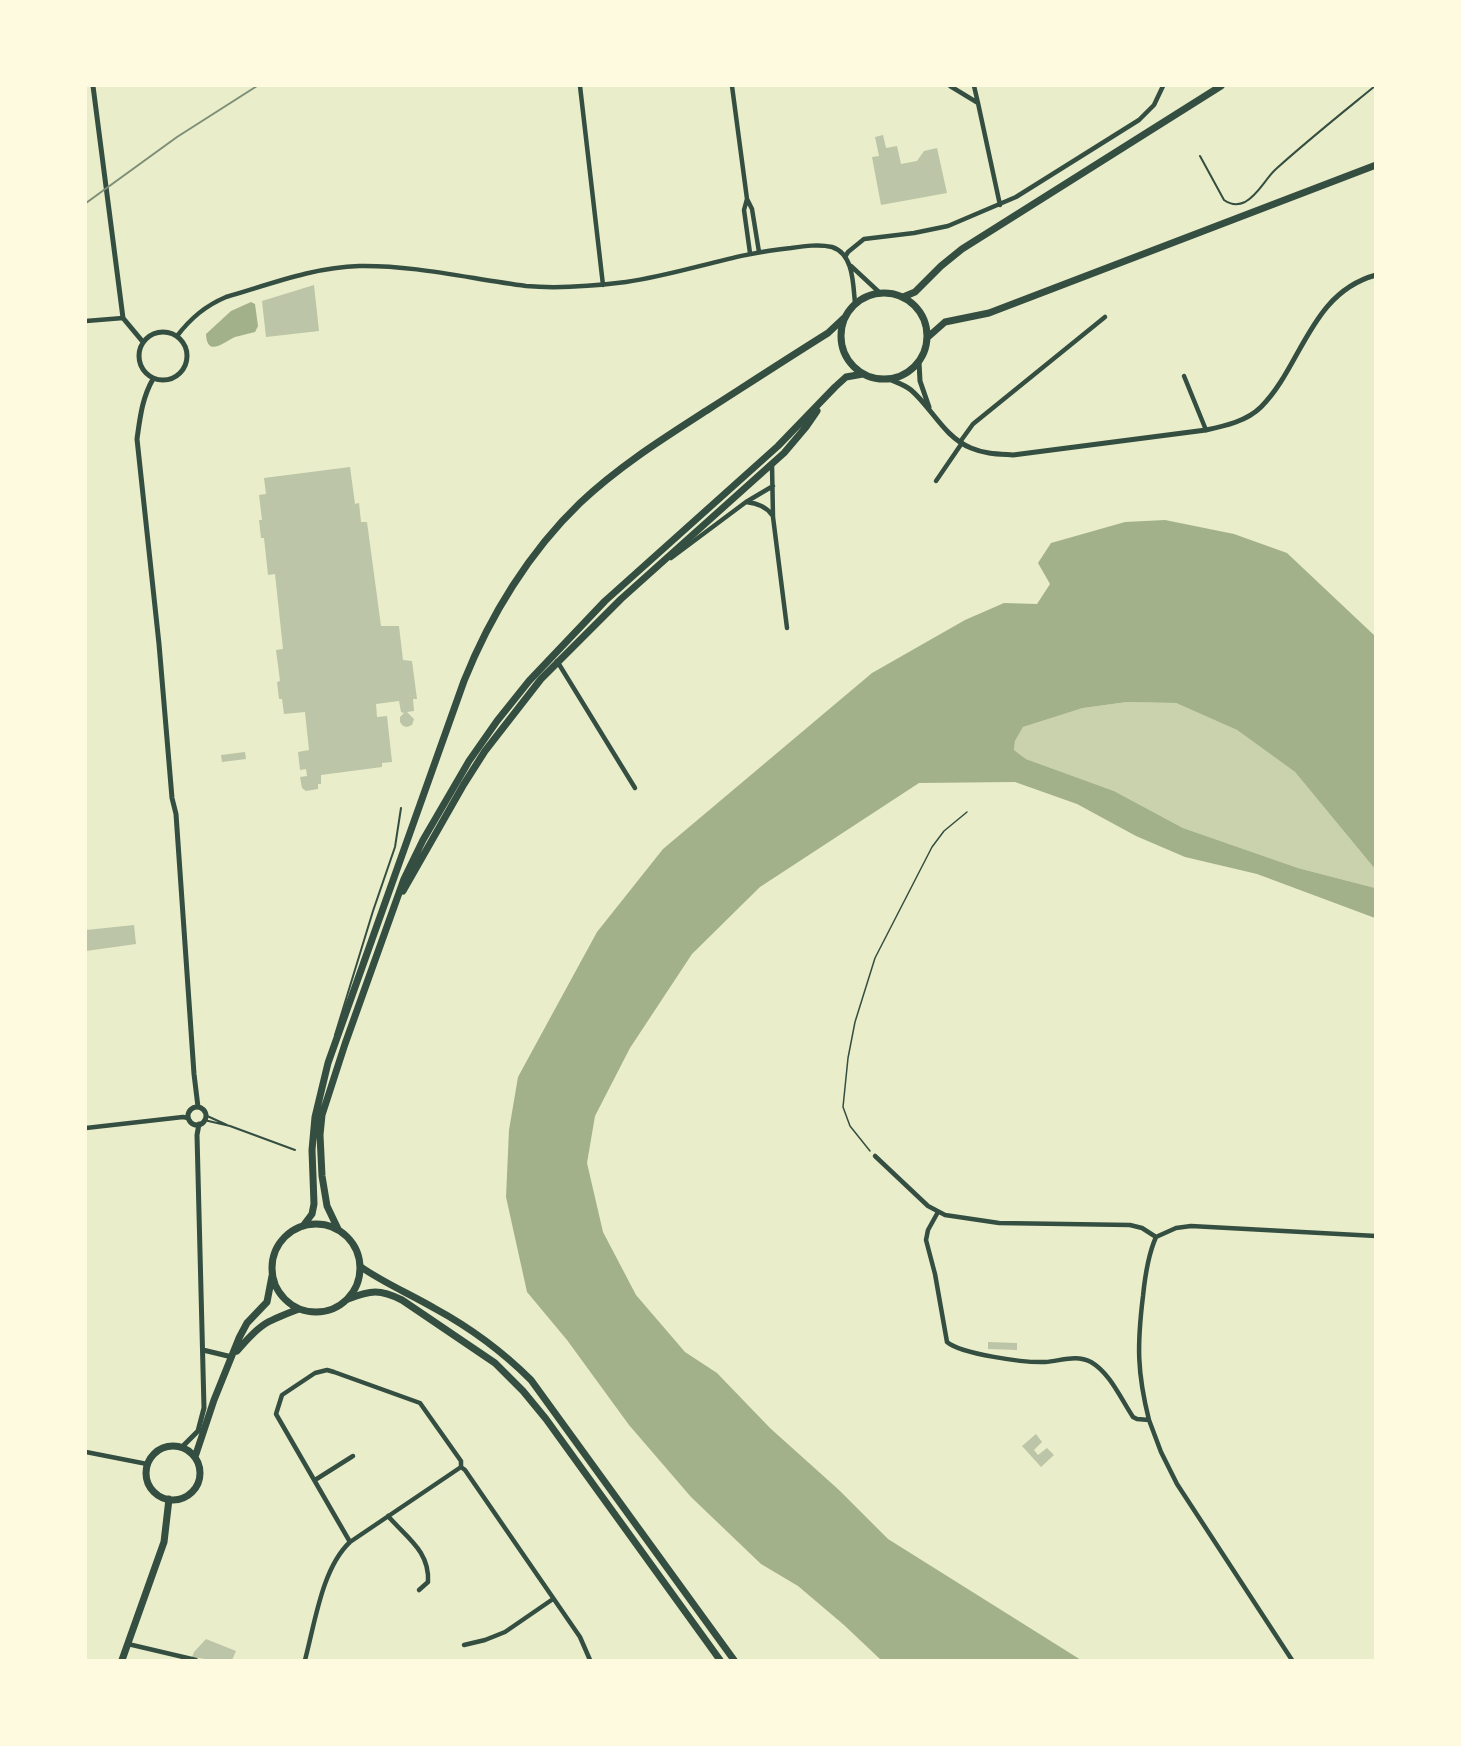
<!DOCTYPE html>
<html>
<head>
<meta charset="utf-8">
<style>
  body { margin:0 }
  #map { position:relative; width:1461px; height:1746px; overflow:hidden; background:#e9edc9; font-family:Quicksand,sans-serif }
  canvas { display:block }
  .frame { position:absolute; inset:0; border:87px solid #fefae0; pointer-events:none }
</style>
</head>
<body>
<div id="map">
<canvas width="1461" height="1746"></canvas>
<div class="frame"></div>
</div>
<script>
const g = document.querySelector('canvas').getContext('2d');
g.lineJoin = 'round';
function fillPath(path, color) { g.fillStyle = color; g.fill(path, 'evenodd'); }
function stroke(path, color, width, dash) { g.strokeStyle = color; g.lineWidth = width; g.lineCap = dash ? 'butt' : 'round'; g.setLineDash(dash || []); g.stroke(path); }
fillPath(new Path2D(`
  M1127,702L1176,703L1237,730L1295,772L1375,869V888L1298,868L1183,828L1114,791L1026,759L1014,750L1015,741L1023,727L1083,708Z`), '#cad2ad');
fillPath(new Path2D(`
  M251,302L255,304L258,326L255,332C248,334 242,335 235,337C224,342 207,358 206,334L231,311Z
  M1165,520L1234,534L1287,553L1375,636V869L1295,772L1237,730L1176,703L1127,702L1083,708L1023,727L1015,741L1014,750L1026,759L1114,791L1183,828L1298,868L1375,888V918L1257,874L1185,857L1136,836L1077,804L1015,782L919,783L760,887L692,954L630,1048L595,1116L587,1163L603,1232L636,1295L685,1352L717,1373L770,1428L839,1490L888,1539L1081,1660H881L844,1625L798,1586L761,1564L691,1497L629,1425L567,1340L527,1292L506,1197L509,1130L518,1077L549,1020L597,932L663,849L872,673L965,620L1004,603L1037,604L1050,584L1038,563L1051,543L1125,522Z`), '#a3b18a');
fillPath(new Path2D(`
  M883,135L886,148L897,146L901,164L917,161L924,151L937,148L947,193L881,205L872,157L879,156L875,137Z
  M314,285L319,331L266,337L262,301Z
  M350,467L355,504L359,503L361,522H367L381,626H399L403,660L412,661L417,699H413L414,711L407,712L414,719L412,725L407,727L403,726L400,722V717L404,713L401,712L399,701L376,704L377,717L387,716L392,762L382,763V767L321,775V784H318V789L306,791L302,788L300,777L307,776L306,769L300,770L298,752L309,750L305,712L284,714L282,699H279L277,682L280,681L276,650L283,649L275,574L268,575L264,538H261L259,520H262L259,495L266,494L264,478Z
  M245,752L246,759L222,762L221,755Z
  M134,925L136,944L86,951V930Z
  M988,1342L1017,1343V1350L988,1349Z
  M1036,1434L1042,1442L1034,1450L1038,1455L1047,1448L1054,1455L1041,1467L1022,1446Z
  M206,1639L236,1651L232,1660H212L192,1657L194,1652Z`), '#bcc5a7');
stroke(new Path2D(`
  M870,1151L850,1126L843,1107L848,1058L855,1022L875,958L932,847L944,831L967,812`), '#344e41', 1.5);
stroke(new Path2D(`
  M1200,156L1224,200C1231,205 1237,206 1245,202C1259,194 1265,179 1276,169C1308,140 1342,113 1375,86
  M335,1035L373,911L395,847L401,808
  M205,1115L227,1125
  M204,1120L230,1126L295,1150`), '#344e41', 2);
stroke(new Path2D(`
  M580,86L603,285
  M732,86L747,199
  M950,86L978,103L1000,205
  M974,86L978,103
  M750,253L744,210L747,199L752,209L759,252
  M845,257L848,252L864,239L914,233L948,226L1016,197L1139,120L1154,105L1163,86
  M851,266L880,293
  M86,321L123,318
  M177,336C191,318 205,306 226,297C268,285 314,267 359,266C415,265 471,279 526,286C559,289 594,286 626,282C682,274 735,253 791,248C805,246 819,244 832,247C854,254 853,285 855,303
  M1184,376L1206,430
  M960,442L973,424L1105,317
  M772,464L773,517L787,628
  M936,481L962,443
  M746,502L773,486
  M671,558L746,502C756,503 766,506 772,515
  M557,661L635,788
  M86,1128L183,1117L188,1118
  M875,1156L928,1206L945,1215L999,1223L1130,1225L1142,1228L1156,1237
  M938,1212L928,1230L926,1240L935,1274L947,1342C961,1354 1025,1363 1045,1362C1061,1361 1076,1354 1091,1362C1110,1373 1121,1399 1133,1417L1137,1419L1149,1420L1161,1452L1177,1484L1292,1660
  M1149,1420C1137,1372 1137,1345 1143,1296C1145,1276 1148,1255 1156,1237L1176,1228L1191,1226L1376,1236
  M86,1452L147,1464
  M461,1467L465,1470L580,1637L590,1660
  M315,1480L353,1456
  M388,1516C406,1537 430,1551 428,1582L419,1590
  M350,1542L276,1414L282,1395L315,1373L327,1370L334,1372L420,1403L461,1461V1467
  M128,1644L196,1660
  M464,1645L485,1640L505,1632L553,1599
  M305,1660C315,1623 322,1568 350,1542L461,1467`), '#344e41', 4.5);
stroke(new Path2D(`
  M93,86L123,318L143,342
  M139 356a24 24 0 1 1 48 0a24 24 0 1 1-48 0Z
  M919,362L920,381L929,407
  M153,379C142,398 140,418 137,439L159,644L172,798L176,814L194,1074L198,1107
  M889,379C896,382 905,385 911,390C932,408 944,437 971,448C985,454 999,454 1013,455L1206,430C1225,426 1247,421 1261,407C1302,366 1310,293 1376,275
  M188 1116a9 9 0 1 1 18 0a9 9 0 1 1-18 0Z
  M203,1350L232,1357
  M182,1447L198,1431L204,1408L197,1135L199,1124`), '#344e41', 5);
stroke(new Path2D(`
  M841 336a43 43 0 1 1 86 0a43 43 0 1 1-86 0Z
  M903,297L915,292L941,266L962,249L1221,86
  M928,337L945,322L989,313L1376,165
  M403,891L464,784L485,751L541,679L621,599L784,453L806,427L817,411
  M272 1268a44 44 0 1 1 88 0a44 44 0 1 1-88 0Z
  M303,1226L312,1214L314,1204L312,1150L315,1117L328,1063L464,681C490,616 529,552 580,503C619,466 664,438 709,409C748,384 788,358 828,333L844,318
  M338,1229L327,1206L322,1176L320,1135L322,1115L345,1044L404,879L423,840L469,761L497,721L529,681L605,601L778,446L835,387L846,377L863,374
  M237,1351C261,1323 265,1322 299,1309
  M146 1473a27 27 0 1 1 54 0a27 27 0 1 1-54 0Z
  M195,1457L214,1400L239,1338L247,1323L267,1302L272,1276
  M122,1660L164,1542L169,1499`), '#344e41', 7);
stroke(new Path2D(`
  M361,1267C384,1283 410,1294 434,1308C469,1327 503,1352 531,1380L734,1660
  M348,1299C371,1290 380,1289 402,1300L495,1363L523,1391L546,1419L720,1660`), '#344e41', 7);
stroke(new Path2D(`
  M86,203L177,137L257,86`), '#7c8e77', 2);
</script>
</body>
</html>
